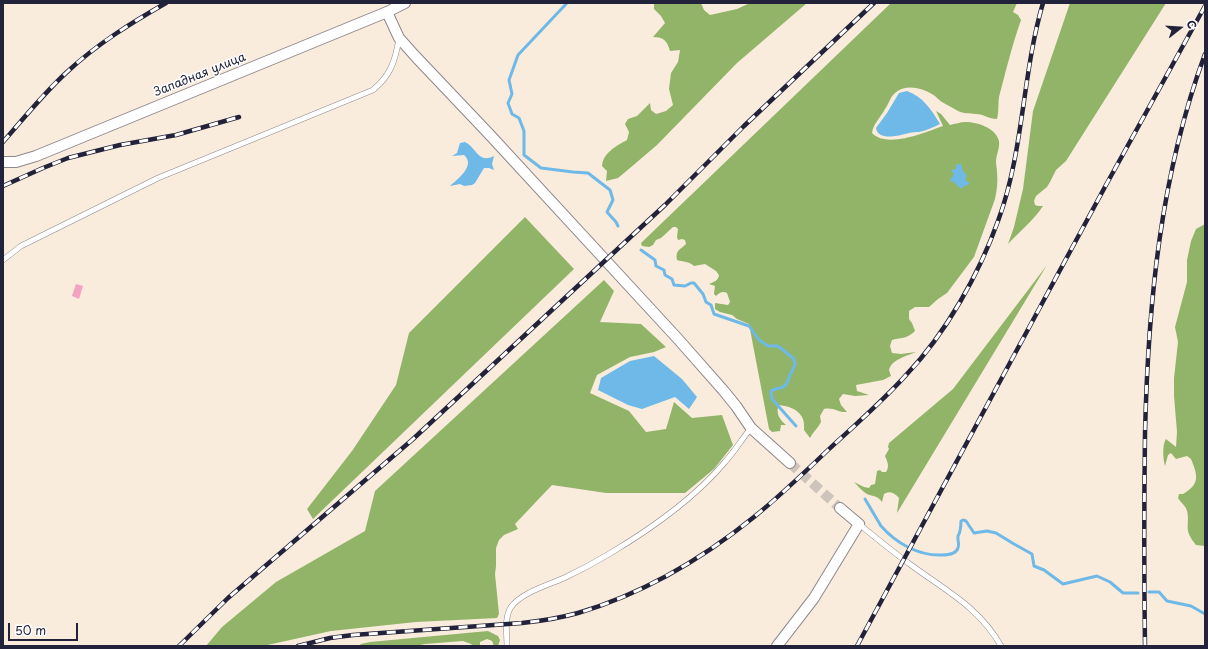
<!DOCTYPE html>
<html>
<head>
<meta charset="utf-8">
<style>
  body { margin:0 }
  #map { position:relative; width:1208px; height:649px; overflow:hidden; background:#f9ecdc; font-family:"Playpen Sans",sans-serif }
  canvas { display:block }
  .frame { position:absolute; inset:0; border:4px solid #22223b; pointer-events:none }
  .north { position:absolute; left:1160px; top:8px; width:40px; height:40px; -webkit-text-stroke:3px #fff; paint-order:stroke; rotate:73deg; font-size:11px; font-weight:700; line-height:16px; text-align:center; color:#22223b }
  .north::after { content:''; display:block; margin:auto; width:14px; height:18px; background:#22223b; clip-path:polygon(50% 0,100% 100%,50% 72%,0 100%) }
  .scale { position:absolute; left:8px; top:623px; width:70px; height:18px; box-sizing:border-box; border:2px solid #22223b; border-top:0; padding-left:5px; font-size:12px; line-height:14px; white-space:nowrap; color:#22223b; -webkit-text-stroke:3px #fff; paint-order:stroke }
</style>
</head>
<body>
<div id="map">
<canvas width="1208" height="649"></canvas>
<div class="frame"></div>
<div class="north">С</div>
<div class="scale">50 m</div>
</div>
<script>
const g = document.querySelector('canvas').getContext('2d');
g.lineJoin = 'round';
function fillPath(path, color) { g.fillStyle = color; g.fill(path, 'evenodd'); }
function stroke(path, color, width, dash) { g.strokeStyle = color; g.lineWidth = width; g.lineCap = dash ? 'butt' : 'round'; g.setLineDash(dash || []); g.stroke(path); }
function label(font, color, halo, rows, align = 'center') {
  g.font = font + ' "Playpen Sans",sans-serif'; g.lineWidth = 3; g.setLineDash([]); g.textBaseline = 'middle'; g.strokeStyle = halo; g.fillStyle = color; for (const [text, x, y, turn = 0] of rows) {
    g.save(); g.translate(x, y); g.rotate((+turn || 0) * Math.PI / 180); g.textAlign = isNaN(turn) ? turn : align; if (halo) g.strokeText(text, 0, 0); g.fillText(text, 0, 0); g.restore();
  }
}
fillPath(new Path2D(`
  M656,3H701L704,10L710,15L737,9L750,3H807L737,63L657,145L630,168L618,178L606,181L607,171L602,166C603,153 616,146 627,140L629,132L625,124L628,119L637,116L650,103L651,110L656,114L666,111L673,105L669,89L671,73L678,62L680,50L670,51C667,41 664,37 653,37L665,23L661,16L654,9V4Z
  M891,3H1017L1013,12L1018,15L1021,20C1012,45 1006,71 999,97C998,104 999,112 997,119C989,119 983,114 976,114C969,113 964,114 958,111C953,108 947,105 942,102C939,100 937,98 935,96C924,88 906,83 895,93C890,97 889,104 885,109C881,117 873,124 872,133C887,149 926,132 943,126L936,111L941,114L950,125C955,124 960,122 966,122C977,122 996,128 999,141C1000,148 996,155 996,162C996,165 997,168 997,172C998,181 997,190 995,199L974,257L947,293L938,299L929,307H915L909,311V319L912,323L915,331C907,339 903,337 892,340L890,346L892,353L901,354L916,352C907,356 892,359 889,370L891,376L883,380L856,385L857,391L869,395L855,396L843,394L839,399L841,405L847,412C838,413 834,407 824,409L820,416L821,422C818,428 813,432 810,438L804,430C806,413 794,407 779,405C775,413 780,420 786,425H781L780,431L772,432L769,429L749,324L737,319L732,315L720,312L715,309V303L728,305L730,302L727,293C723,291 720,292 716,296L714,294L715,286L709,284C714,282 718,281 719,275L716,271L705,264L694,266C689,261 683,262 677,260C675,250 680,250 686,244L685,240L682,239L678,240L677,237L678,229L676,227H673L661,238L656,240L653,245L649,247L642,246L641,243Z
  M1070,3H1166L1066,161L1056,170L1050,182L1047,187L1036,196L1034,201L1035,205L1038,206H1043C1033,221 1020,231 1008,244L1014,227L1023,189L1033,111Z
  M525,217L574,269L313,519L307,509L352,451L396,385L409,333Z
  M1205,224V546L1196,545C1193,541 1189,536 1188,531C1187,525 1189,518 1187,511C1186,506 1181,503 1178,498L1179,494H1183C1200,484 1198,476 1191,459L1187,456L1176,459L1171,453L1168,455L1165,466C1163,459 1162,445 1166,439L1176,447L1177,432L1174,396V378L1178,342L1175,327L1187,282V260L1191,241L1196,229Z
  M1047,265L897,513L899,498C895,493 890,490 884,494L882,502C877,495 874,497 867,494C862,491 858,486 854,482L864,487L869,488L871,485L875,484L877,471L880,470L882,472H886C890,466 887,461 885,456L889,449L888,447L889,443L953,389Z
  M604,280L614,291L600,322L641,324L666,347L654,352L630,357L597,375L590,393L629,411L646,432L666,429L674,402L692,418L722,415L733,445L714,469L685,493H606L552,485L515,524L518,529L504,535L499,540L496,548V566L495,574L499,614L497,618L416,622L331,631L263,646H206L222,627L276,582L365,531L375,491Z
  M488,631L498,636L500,640L498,646H494L492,641L487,639L480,642V646H473L471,644L463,641L425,644L415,646H359L361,644L370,642Z`), '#92b468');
fillPath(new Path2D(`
  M907,91C923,97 931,109 940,124C933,127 926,131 919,132C916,132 913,132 909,133C901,135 878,142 876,128L887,113L899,93Z
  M465,142C477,148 478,164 494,156L492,164L494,170L489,168H484L475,183L472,185L464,186L460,184L450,186C458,179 476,165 464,155L452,156L457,153L460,143Z
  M959,164H961L963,171L967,176L965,178L966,181L970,183L962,188H960L956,184L950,180L954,174L951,170L956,169V165Z
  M654,356L682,379L697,397L689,409L675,397L642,409L628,405L598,390L601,378L630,361Z`), '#6eb9e7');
stroke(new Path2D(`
  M567,3L518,55L509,80L512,94L508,103L512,114L519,118L524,131V155L541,168L573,172L588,173L610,190L613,200L607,212L616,222L618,226
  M641,250L655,260L656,266L664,270L665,275L672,279L674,285L685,286L691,283H694L703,294L706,302L711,305L714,314L749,326L759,340L768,346H778L794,359L795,364C794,367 793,370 791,373C788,378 789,384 783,387C778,389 775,388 771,391L772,399L796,426
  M865,499L881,526C896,543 918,556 942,555C947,555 956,554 958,548C960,544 957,540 958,536C961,531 961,526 961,521L963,520L966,521L974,533L987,531L996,533L1014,544L1032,554L1034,566L1044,570L1063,584L1097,576L1110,582L1123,593H1138
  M1149,592H1159L1167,601L1191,606L1205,614`), '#6eb9e7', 3);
fillPath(new Path2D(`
  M76,284L83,286L79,299L72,296Z`), '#f5a1c2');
stroke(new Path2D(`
  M790,463L840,508`), '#cec4bc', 10, [10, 5]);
const service = new Path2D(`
  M3,260L21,246L158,178L373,90C391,75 395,61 399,39
  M859,524C876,538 893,552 911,565C945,590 980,608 1001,646
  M507,646C507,634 504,618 511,607C521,593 548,585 564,578C579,571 594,563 609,554C651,529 694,499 725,462C735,451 742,439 751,428`);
const minor = new Path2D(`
  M387,12L399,38L416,57L490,135L678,339L723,390L736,406L751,428L790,463
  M3,162H16L36,156L387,12L405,3
  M777,646L814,598L859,524L840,508`);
stroke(service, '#8e878c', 6);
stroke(minor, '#8e878c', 12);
stroke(service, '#fff', 5);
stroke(minor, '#fff', 10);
const rail = new Path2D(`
  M3,142C24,118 44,93 67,72C97,44 131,23 166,3
  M3,186L43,168L68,158L120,145L176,135L239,117
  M179,646L228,598L412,440L665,205L744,126L874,3
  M298,646L330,638L353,635L522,623C541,621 560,618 578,613C642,594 702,559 754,517C780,496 804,473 828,450C855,425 883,401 907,374C946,333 979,274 998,221C1024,151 1022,74 1043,3
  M857,646L1106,185L1205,6
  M1145,646C1144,575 1144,505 1145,434C1148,305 1160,176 1205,54`);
stroke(rail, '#22223b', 4.5);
stroke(rail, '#fff', 3, [9]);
label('12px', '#22223b', '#fff', [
  ["Западная улица",200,75,-22]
]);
</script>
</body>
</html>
